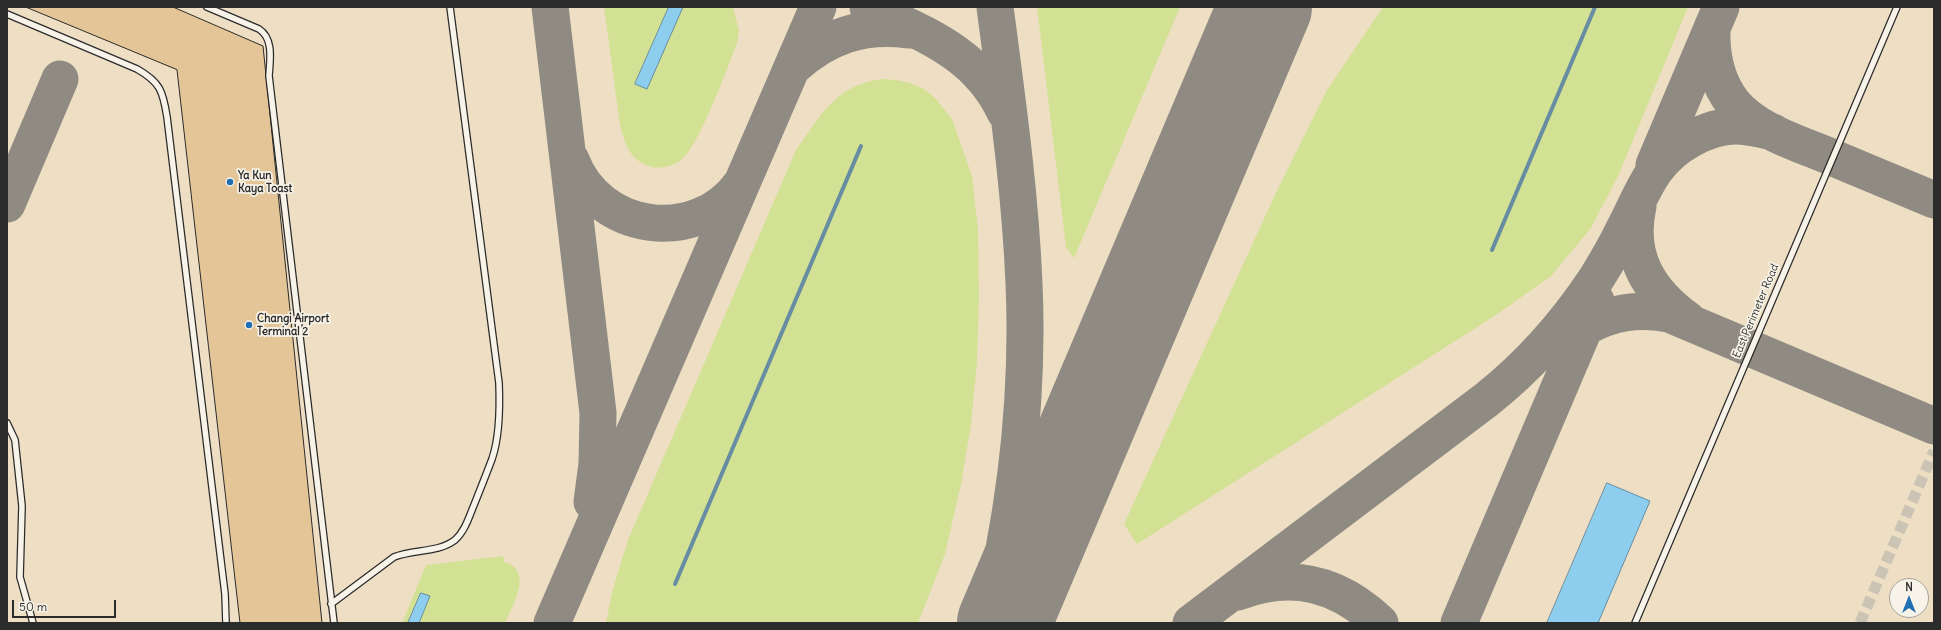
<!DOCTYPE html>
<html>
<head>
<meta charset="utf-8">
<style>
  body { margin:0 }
  #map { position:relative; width:1941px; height:630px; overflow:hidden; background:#f3ead8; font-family:Delius,sans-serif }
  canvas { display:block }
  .frame { position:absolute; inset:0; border:8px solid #2b2b2b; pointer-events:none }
  .north { position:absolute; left:1889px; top:578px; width:40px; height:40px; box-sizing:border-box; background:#f7f3e8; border:1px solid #a5a39c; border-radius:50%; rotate:0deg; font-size:11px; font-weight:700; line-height:16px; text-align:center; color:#2b2b2b }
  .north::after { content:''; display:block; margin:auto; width:14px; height:18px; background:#1f6fb2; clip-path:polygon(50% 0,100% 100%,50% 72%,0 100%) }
  .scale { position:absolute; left:12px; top:600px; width:104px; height:18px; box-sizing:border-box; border:2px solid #2b2b2b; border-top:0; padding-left:5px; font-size:12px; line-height:14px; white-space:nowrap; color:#2b2b2b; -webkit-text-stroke:3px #f7f3e8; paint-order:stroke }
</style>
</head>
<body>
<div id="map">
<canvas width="1941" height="630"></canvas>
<div class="frame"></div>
<div class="north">N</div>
<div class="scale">50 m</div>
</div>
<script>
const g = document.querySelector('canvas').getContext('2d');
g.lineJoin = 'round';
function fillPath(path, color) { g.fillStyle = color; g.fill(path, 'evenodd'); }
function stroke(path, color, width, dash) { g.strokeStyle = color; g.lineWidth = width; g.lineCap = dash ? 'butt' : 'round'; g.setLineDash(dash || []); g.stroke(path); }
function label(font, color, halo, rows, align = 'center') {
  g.font = font + ' Delius,sans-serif'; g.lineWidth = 3.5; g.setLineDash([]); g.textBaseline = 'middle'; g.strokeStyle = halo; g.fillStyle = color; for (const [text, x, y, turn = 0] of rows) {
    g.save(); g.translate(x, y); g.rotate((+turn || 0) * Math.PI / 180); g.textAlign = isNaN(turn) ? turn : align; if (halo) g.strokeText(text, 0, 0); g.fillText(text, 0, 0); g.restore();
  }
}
fillPath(new Path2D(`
  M7,7H1934V623H7ZM1897,586H1921V610H1897Z`), '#eedfc4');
fillPath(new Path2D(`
  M604,7H669L635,84L647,89L683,7H733L739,31L737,43C728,67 698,149 680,161C674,166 659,169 651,167C630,160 625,145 620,125Z
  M1037,7H1180L1074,258L1066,247Z
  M1383,7H1688L1619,174L1591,228L1551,276L1499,313L1137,544L1124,524L1274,197L1327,90Z
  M882,79L896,80L910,83L924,89L935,98L952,119L972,176L978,230L979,295L977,362L971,424L961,484L945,554L918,623H606L612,592L628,540L796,150C822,114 834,86 882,79Z
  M503,556L504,562C534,570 513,605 505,623H419L430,597L421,593L408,623H402L426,565Z`), '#d3e194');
const water = new Path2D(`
  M669,7H683L647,89L635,84Z
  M1607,483L1650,501L1598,623H1547Z
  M421,593L430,596L419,623H408Z`);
fillPath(water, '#8dceef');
stroke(water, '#668da1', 1);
stroke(new Path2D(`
  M1492,250L1595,7
  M675,584L861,146`), '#668da1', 4);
stroke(new Path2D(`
  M550,7L598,413L597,464L592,502
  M868,7C923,34 977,52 1005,112
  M1712,28C1711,55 1716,81 1733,103C1756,131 1798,143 1831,157C1865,171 1900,186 1934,200
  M793,67C827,36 863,24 908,30
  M571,160C598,232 696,246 741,184
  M1654,165L1721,7
  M7,204L60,79
  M1638,206C1627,256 1648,291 1688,320
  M1574,335C1602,314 1634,307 1669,314L1934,426
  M1238,592C1293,571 1339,584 1380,623
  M552,623L818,7
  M988,623C1015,513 1029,397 1024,283C1020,190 1007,99 995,7
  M1191,623L1486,400C1529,366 1566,324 1596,279C1606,263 1616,246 1624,229C1644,191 1651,161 1691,139C1704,132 1720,126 1735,126C1748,126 1760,129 1773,132
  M1459,623L1596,301`), '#8f8a82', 37);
stroke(new Path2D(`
  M1004,623L1265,7`), '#8f8a82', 94);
const building = new Path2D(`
  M26,7H173L263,46L322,623H240L177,70Z`);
fillPath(building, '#e4c597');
stroke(building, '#2b2b2b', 1);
stroke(new Path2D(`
  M1860,623L1934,451`), '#cbc4b5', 11, [11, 5.5]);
const service = new Path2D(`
  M207,7L259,29C274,39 270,60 269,76L334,623
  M7,14L137,69C160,82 163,91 167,117L225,594L226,623
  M7,423L15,440L22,506L20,577L33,623
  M331,604L394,557C413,549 438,553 455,540C465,531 469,517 474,505C480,490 486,475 492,459C500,436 500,408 499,383L450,7
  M1635,623L1897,7`);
stroke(service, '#2b2b2b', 8);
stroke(service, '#f7f3e8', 5.5);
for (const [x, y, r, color] of [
  [230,182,4,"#1f6fb2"],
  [249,325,4,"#1f6fb2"]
]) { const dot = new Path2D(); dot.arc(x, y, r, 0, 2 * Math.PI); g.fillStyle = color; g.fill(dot); stroke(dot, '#f7f3e8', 1.5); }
label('bold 11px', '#2b2b2b', '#f7f3e8', [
  ["Ya Kun",238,176],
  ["Kaya Toast",238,189],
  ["Changi Airport",257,319],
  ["Terminal 2",257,332]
], 'left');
label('11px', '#2b2b2b', '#f7f3e8', [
  ["East Perimeter Road",1756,311,-67]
]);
</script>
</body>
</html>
